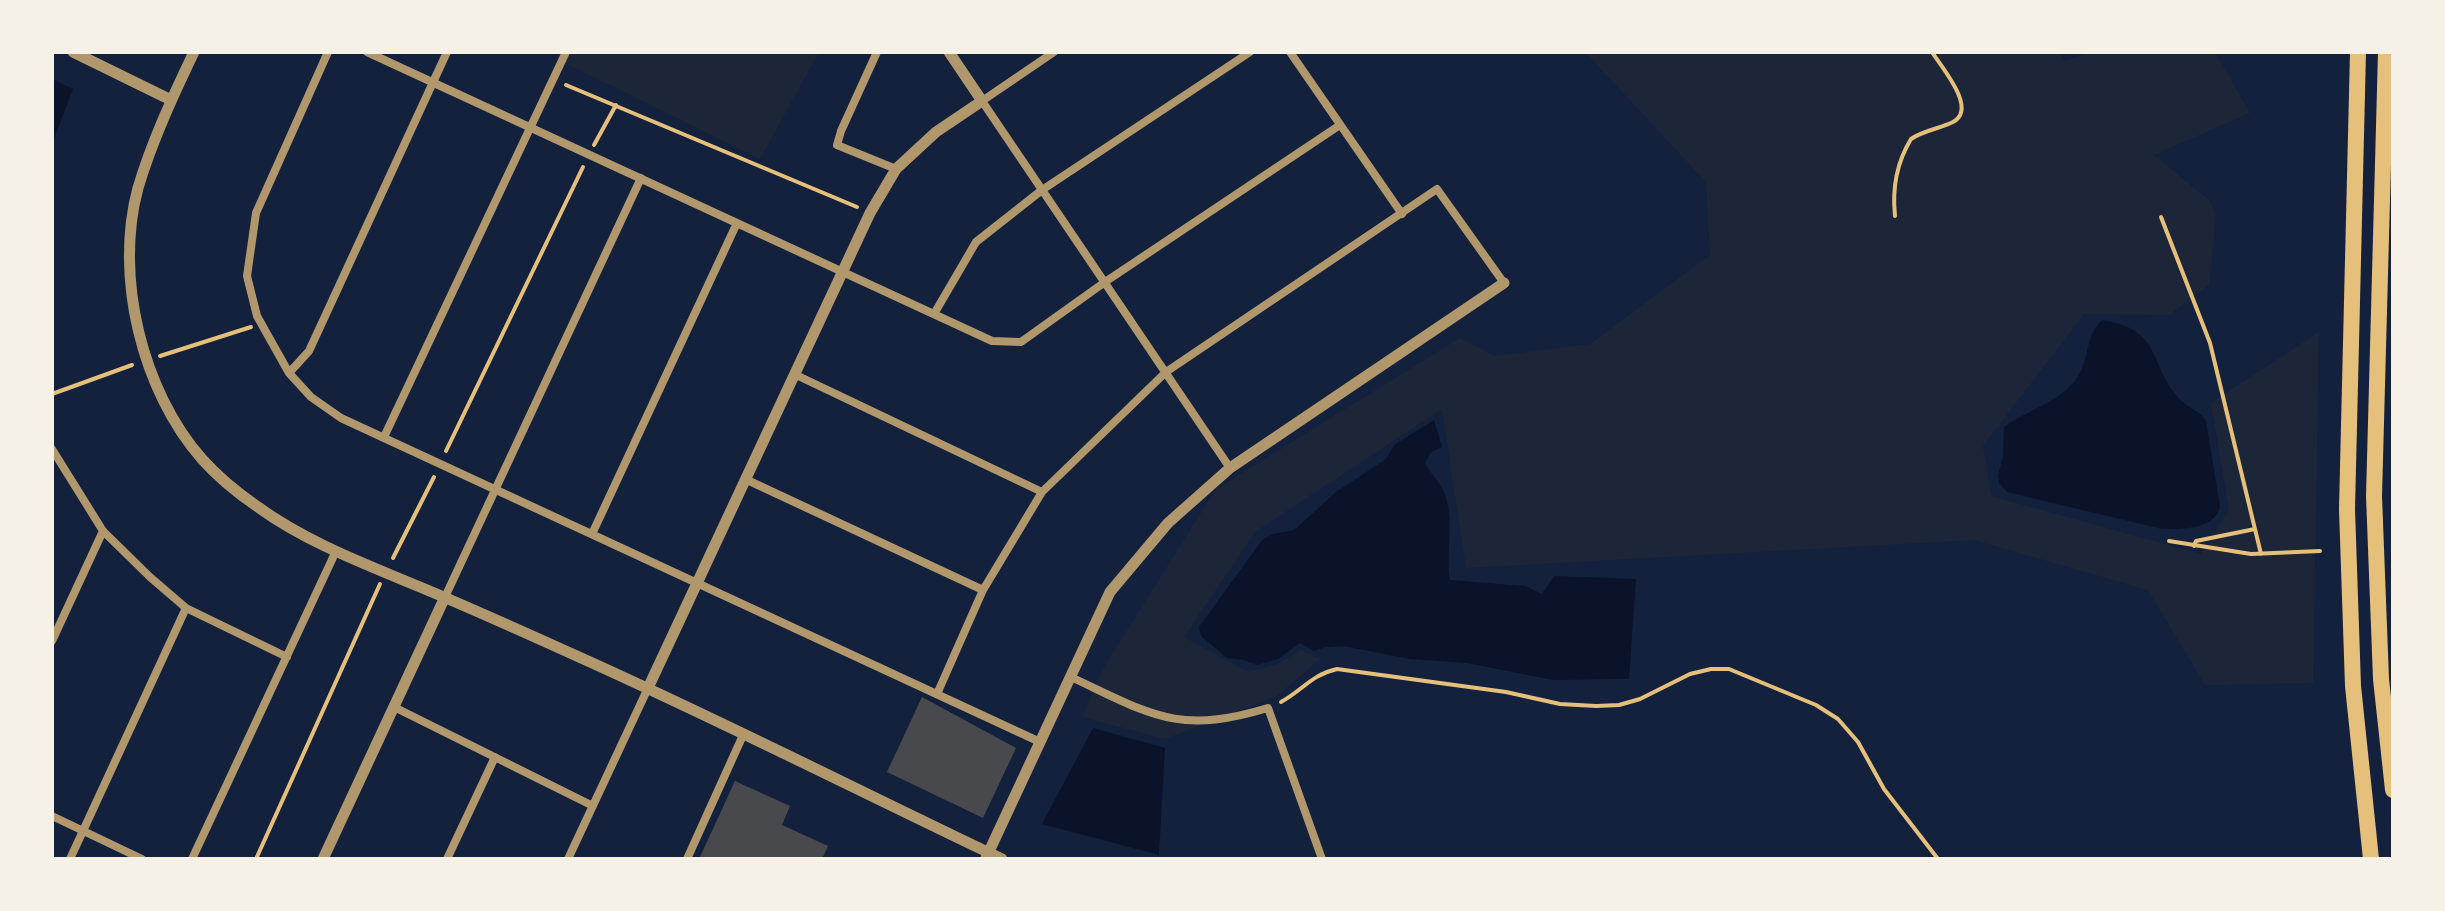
<!DOCTYPE html>
<html>
<head>
<meta charset="utf-8">
<style>
  body { margin:0 }
  #map { position:relative; width:2445px; height:911px; overflow:hidden; background:#14213d; font-family:Jost,sans-serif }
  canvas { display:block }
  .frame { position:absolute; inset:0; border:54px solid #f6f1e7; pointer-events:none }
</style>
</head>
<body>
<div id="map">
<canvas width="2445" height="911"></canvas>
<div class="frame"></div>
</div>
<script>
const g = document.querySelector('canvas').getContext('2d');
g.lineJoin = 'round';
function fillPath(path, color) { g.fillStyle = color; g.fill(path, 'evenodd'); }
function stroke(path, color, width, dash) { g.strokeStyle = color; g.lineWidth = width; g.lineCap = dash ? 'butt' : 'round'; g.setLineDash(dash || []); g.stroke(path); }
fillPath(new Path2D(`
  M561,52H819L760,159L557,59Z
  M1585,52H2059L2064,61L2090,52H2215L2250,113L2154,155L2210,201L2216,217L2209,285L2169,315L2084,314L1983,446L1991,496L2201,554L2229,510L2211,403L2319,332L2313,683L2205,685L2148,590L1974,540L1466,568L1442,409L1255,532L1184,637L1248,672L1277,664L1301,650L1320,659L1277,696L1165,739L1082,717L1104,667L1216,489L1460,338L1495,356L1590,344L1710,255L1706,182Z`), '#1d2539');
fillPath(new Path2D(`
  M52,79L73,89L52,144Z
  M2102,320C2166,330 2147,368 2182,401C2191,410 2199,410 2206,421L2220,507C2214,530 2182,529 2162,529L2007,492L1999,483L1998,475L2003,457L2004,427C2026,411 2056,403 2074,382C2090,363 2085,334 2102,320Z
  M1434,420L1442,447L1430,453L1425,463C1430,473 1438,480 1443,490C1456,517 1445,551 1450,580L1525,586L1542,594L1554,576L1636,579L1629,679L1553,680L1467,663L1410,659L1343,646L1326,647L1314,651L1300,643L1278,659L1257,665L1244,660L1227,658L1201,636L1199,627L1262,540L1273,534L1294,530L1336,492L1386,459L1394,445Z
  M1093,728L1165,748L1159,855L1042,824Z`), '#0b132b');
fillPath(new Path2D(`
  M922,697L1016,748L983,818L887,772Z
  M735,781L790,806L782,825L828,846L822,859H699Z`), '#48494c');
stroke(new Path2D(`
  M566,85L857,207
  M594,145L616,105
  M1895,216C1892,188 1897,162 1911,139C1924,130 1939,129 1953,122C1978,109 1942,68 1932,52
  M2161,217L2210,343L2261,554
  M160,356L251,327
  M52,394L132,365
  M446,451L583,167
  M2169,541L2251,554L2320,551
  M2194,546L2196,541L2255,529
  M393,558L434,477
  M1281,702C1303,690 1311,675 1337,669L1506,692L1560,704L1596,706L1619,705L1640,699L1690,674L1711,669H1729L1816,705L1838,719L1858,742L1884,789L1938,859
  M256,859L380,584`), '#e5c07b', 4);
stroke(new Path2D(`
  M328,52L256,213L247,276L257,316L289,373L311,397L341,418L1040,742
  M367,52L992,341L1021,342L1105,282L1340,125
  M877,52L841,131L837,145L896,169
  M1054,52L982,101L1230,468
  M1290,52L1402,214
  M934,314L976,242L1042,190L1250,52
  M289,373L309,351L447,52
  M794,374L1042,492
  M384,437L566,52
  M52,449L103,531L150,577L186,608L287,657
  M745,479L983,590
  M592,534L737,223
  M445,597L641,178
  M52,641L103,531
  M1073,678C1152,715 1178,735 1268,708L1322,859
  M937,694L983,590L1042,492L1166,372L1437,189L1504,283
  M394,707L593,806
  M52,816L142,859
  M70,859L186,608
  M192,859L336,551
  M447,859L495,757
  M568,859L648,688
  M687,859L744,733`), '#b1986c', 8);
stroke(new Path2D(`
  M73,52L171,100
  M194,52C173,96 152,141 138,188C114,276 142,391 202,459C217,476 239,494 258,507C306,542 365,564 420,587C473,609 526,633 579,657C722,721 861,792 1002,859
  M648,688L870,213L896,169L936,132L982,101L949,52
  M986,858L1110,592L1168,523L1230,468L1504,283
  M323,859L445,597`), '#b1986c', 11);
stroke(new Path2D(`
  M2358,52L2347,509L2353,686L2371,859
  M2386,52L2374,496L2381,679L2393,790`), '#e5c07b', 16);
</script>
</body>
</html>
